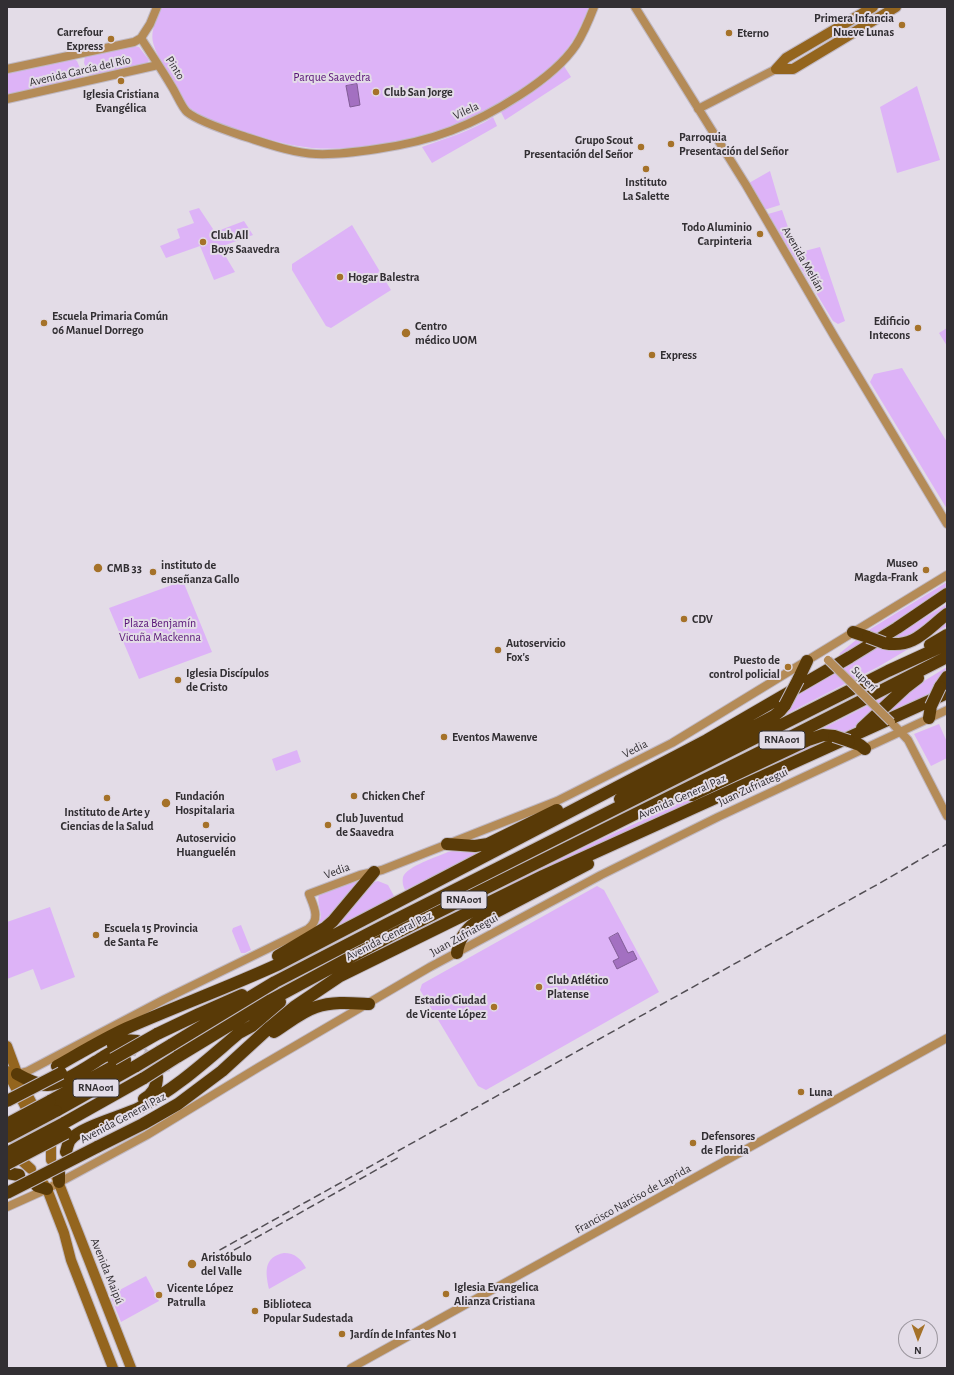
<!DOCTYPE html>
<html>
<head>
<meta charset="utf-8">
<style>
  body { margin:0 }
  #map { position:relative; width:954px; height:1375px; overflow:hidden; background:#e3dce7; font-family:"Alegreya Sans",sans-serif }
  canvas { display:block }
  .frame { position:absolute; inset:0; border:8px solid #322f33; pointer-events:none }
  .north { position:absolute; left:898px; top:1319px; width:40px; height:40px; box-sizing:border-box; background:#e3dce7; border:1px solid #9c979f; border-radius:50%; rotate:181deg; font-size:11px; font-weight:700; line-height:16px; text-align:center; color:#322f33 }
  .north::after { content:''; display:block; margin:auto; width:14px; height:18px; background:#a57229; clip-path:polygon(50% 0,100% 100%,50% 72%,0 100%) }
</style>
</head>
<body>
<div id="map">
<canvas width="954" height="1375"></canvas>
<div class="frame"></div>
<div class="north">N</div>
</div>
<script>
const g = document.querySelector('canvas').getContext('2d');
g.lineJoin = 'round';
function fillPath(path, color) { g.fillStyle = color; g.fill(path, 'evenodd'); }
function stroke(path, color, width, dash) { g.strokeStyle = color; g.lineWidth = width; g.lineCap = dash ? 'butt' : 'round'; g.setLineDash(dash || []); g.stroke(path); }
function label(font, color, halo, rows, align = 'center') {
  g.font = font + ' "Alegreya Sans",sans-serif'; g.lineWidth = 4; g.setLineDash([]); g.textBaseline = 'middle'; g.strokeStyle = halo; g.fillStyle = color; for (const [text, x, y, turn = 0] of rows) {
    g.save(); g.translate(x, y); g.rotate((+turn || 0) * Math.PI / 180); g.textAlign = isNaN(turn) ? turn : align; if (halo) g.strokeText(text, 0, 0); g.fillText(text, 0, 0); g.restore();
  }
}
fillPath(new Path2D(`
  M161,7H589C583,23 575,39 565,52C551,71 530,85 511,96C492,108 471,120 449,128C409,143 354,151 312,148C293,146 274,141 256,136C237,130 197,118 185,103C178,94 172,82 166,72C151,40 147,40 161,7Z
  M135,46L139,47L149,60L147,65L90,77L84,63L85,56Z
  M74,59L77,61L84,78L7,96V73Z
  M564,66L571,77L505,120L501,112L533,91Z
  M917,86L940,160L897,173L880,107Z
  M493,117L497,126L432,163L422,147C446,138 472,131 493,117Z
  M770,171L780,205L764,210L749,183Z
  M199,208L215,232L244,221L253,235L220,247L235,272L214,280L200,246L166,258L160,246L180,238L177,229L194,223L189,211Z
  M782,210L797,253L820,247L845,321L838,324L833,321L768,214Z
  M352,225L391,290L331,328L326,326L292,270V264Z
  M947,328V346L939,333Z
  M902,368L947,442V509L870,382L874,374Z
  M183,581L212,652L139,679L109,608Z
  M947,582V588L873,635L867,631Z
  M947,604V610L909,639L888,640Z
  M947,618V626L878,667L769,723L793,697L881,645L892,648Z
  M856,640H865L838,658L840,653Z
  M947,667V672L935,692L880,719L906,692Z
  M894,692C882,703 855,732 840,734C830,736 819,735 808,736Z
  M939,724L947,742V758L931,766L914,734Z
  M829,739L507,887L506,886L597,841L797,749Z
  M297,750L301,762L276,771L272,759Z
  M559,814L405,890C403,886 402,882 403,877C407,866 437,857 448,852L453,851L468,850Z
  M358,880L361,881L351,896L315,930C317,925 321,920 321,915C320,908 317,901 319,894Z
  M378,881L388,885L394,896L291,954L371,883Z
  M597,886L604,890L659,992L486,1090L478,1086L420,990L422,984Z
  M50,907L75,977L41,990L33,969L7,979V922Z
  M241,925L251,950L245,953H241L232,931L233,928Z
  M284,1253C295,1253 301,1259 306,1268L269,1289C265,1271 264,1257 284,1253Z
  M146,1276L159,1301L121,1322L110,1295Z`), '#ddb3f7');
const water = new Path2D(`
  M357,84L360,105L350,107L346,86Z
  M618,933L628,953L633,951L637,959L617,969L613,961L619,958L609,938Z`);
fillPath(water, '#a370c1');
stroke(water, '#815c96', 1);
stroke(new Path2D(`
  M137,1041C153,1045 162,1055 164,1072
  M126,1048C142,1050 155,1059 157,1077`), '#c0b9c3', 12, [12, 6]);
const tertiary = new Path2D(`
  M635,7L746,185L834,336L947,524
  M141,38C151,54 162,70 172,87C176,93 182,108 187,112C199,122 231,132 246,137C268,144 293,153 316,154C336,155 357,152 377,149C433,141 472,126 520,95C540,82 562,66 576,45C583,34 589,20 594,7
  M141,38L150,24L157,7
  M7,69L134,42L141,38
  M7,99L158,65
  M698,109L776,69
  M891,722L908,740L947,816
  M17,1074L28,1071L165,999L308,929C321,919 314,907 309,894L360,875L382,870L557,801L672,743L947,575
  M7,1207L47,1189L147,1135L259,1067L430,967L601,875L718,817L947,710
  M351,1368L947,1038`);
const secondary = new Path2D(`
  M776,69H793L896,7
  M776,69L786,58L873,7
  M7,1046L20,1081L34,1107
  M7,1071L27,1110
  M51,1146V1160
  M22,1161L31,1169
  M56,1176L131,1368
  M43,1183L47,1189L64,1233L71,1260L113,1368`);
const motorway = new Path2D(`
  M853,632L868,637
  M884,643C914,649 926,630 947,614
  M930,645L947,635
  M798,680L807,661
  M940,687L947,677
  M929,718L931,706
  M862,728L905,688L918,678
  M849,741L860,745L865,749
  M692,795L808,740L823,735L834,736
  M620,799L639,787L774,716L780,711L785,705
  M447,844L475,846L488,844L557,810
  M457,953C458,941 466,929 475,923L588,864
  M278,956L325,928L333,921L374,872
  M274,1032C287,1024 301,1012 316,1007C333,1001 352,1003 369,1004
  M157,1034L199,1014L242,995
  M113,1045L124,1040L137,1041
  M171,1045L275,982L387,924L888,671L947,644
  M177,1057L271,1000L392,935L790,737L947,657
  M57,1066C80,1053 103,1039 127,1028C177,1006 229,987 279,964L707,740L850,657L897,628L947,594
  M17,1074C26,1079 37,1085 47,1085C60,1086 90,1065 103,1057C110,1053 117,1048 126,1048
  M144,1099C153,1094 157,1087 157,1077
  M50,1101L125,1060
  M56,1111L136,1066
  M64,1123L144,1078
  M97,1147L143,1124L178,1104L222,1071L270,1027L294,1007L340,976L543,876L947,693
  M66,1152C67,1148 68,1143 70,1140C80,1127 123,1116 139,1108C176,1089 208,1059 239,1033L252,1026L280,1002
  M7,1173L19,1175
  M59,1182V1173
  M37,1186L47,1189`);
stroke(tertiary, '#c0b9c3', 10);
stroke(secondary, '#c0b9c3', 12);
stroke(motorway, '#c0b9c3', 14);
stroke(tertiary, '#b48b57', 8);
stroke(secondary, '#94651e', 10);
stroke(motorway, '#593a07', 12);
stroke(new Path2D(`
  M209,1256L306,1202L880,883L947,844
  M213,1262L401,1156`), '#524e54', 1.5, [8, 4]);
const tertiaryBridge = new Path2D(`
  M828,660L891,722`);
const motorwayBridge = new Path2D(`
  M868,637L884,643
  M785,705L798,680
  M931,706L940,687
  M834,736L849,741
  M113,1059L157,1034
  M136,1066L171,1045
  M144,1078L177,1057
  M7,1101L61,1073
  M7,1124L50,1101
  M7,1137L56,1111
  M7,1153L64,1123
  M7,1164L66,1133
  M7,1193L97,1147`);
stroke(tertiaryBridge, '#c0b9c3', 10, []);
stroke(motorwayBridge, '#c0b9c3', 14, []);
stroke(tertiaryBridge, '#b48b57', 8);
stroke(motorwayBridge, '#593a07', 12);
for (const [x, y, r, color] of [
  [902,25,4,"#a57229"],
  [729,33,4,"#a57229"],
  [111,39,4,"#a57229"],
  [121,81,4,"#a57229"],
  [376,92,4,"#a57229"],
  [671,144,4,"#a57229"],
  [641,147,4,"#a57229"],
  [646,169,4,"#a57229"],
  [760,234,4,"#a57229"],
  [203,242,4,"#a57229"],
  [340,277,4,"#a57229"],
  [44,323,4,"#a57229"],
  [918,328,4,"#a57229"],
  [406,333,5,"#a57229"],
  [652,355,4,"#a57229"],
  [98,568,5,"#a57229"],
  [926,570,4,"#a57229"],
  [153,572,4,"#a57229"],
  [684,619,4,"#a57229"],
  [498,650,4,"#a57229"],
  [788,667,4,"#a57229"],
  [178,680,4,"#a57229"],
  [444,737,4,"#a57229"],
  [354,796,4,"#a57229"],
  [107,798,4,"#a57229"],
  [166,803,5,"#a57229"],
  [206,825,4,"#a57229"],
  [328,825,4,"#a57229"],
  [96,935,4,"#a57229"],
  [539,987,4,"#a57229"],
  [494,1007,4,"#a57229"],
  [801,1092,4,"#a57229"],
  [693,1143,4,"#a57229"],
  [192,1264,5,"#a57229"],
  [446,1294,4,"#a57229"],
  [159,1295,4,"#a57229"],
  [255,1311,4,"#a57229"],
  [342,1334,4,"#a57229"]
]) { const dot = new Path2D(); dot.arc(x, y, r, 0, 2 * Math.PI); g.fillStyle = color; g.fill(dot); stroke(dot, '#e3dce7', 1.5); }
for (const [x, y, w] of [
  [782,740,46],
  [464,900,46],
  [96,1088,46]
]) { const box = new Path2D(); box.roundRect(x - w / 2, y - 9, w, 18, 3); g.fillStyle = '#e3dce7'; g.fill(box); stroke(box, '#322f33', 1); }
label('bold 11px', '#322f33', null, [
  ["RNA001",782,740],
  ["RNA001",464,900],
  ["RNA001",96,1088]
]);
label('bold 12px', '#322f33', '#e3dce7', [
  ["Primera Infancia",894,18,"right"],
  ["Nueve Lunas",894,32,"right"],
  ["Carrefour",103,32,"right"],
  ["Express",103,46,"right"],
  ["Eterno",737,33],
  ["Club San Jorge",384,92],
  ["Iglesia Cristiana",121,94,"center"],
  ["Evangélica",121,108,"center"],
  ["Parroquia",679,137],
  ["Presentación del Señor",679,151],
  ["Grupo Scout",633,140,"right"],
  ["Presentación del Señor",633,154,"right"],
  ["Instituto",646,182,"center"],
  ["La Salette",646,196,"center"],
  ["Todo Aluminio",752,227,"right"],
  ["Carpinteria",752,241,"right"],
  ["Club All",211,235],
  ["Boys Saavedra",211,249],
  ["Hogar Balestra",348,277],
  ["Escuela Primaria Común",52,316],
  ["06 Manuel Dorrego",52,330],
  ["Edificio",910,321,"right"],
  ["Intecons",910,335,"right"],
  ["Centro",415,326],
  ["médico UOM",415,340],
  ["Express",660,355],
  ["Museo",918,563,"right"],
  ["Magda-Frank",918,577,"right"],
  ["instituto de",161,565],
  ["enseñanza Gallo",161,579],
  ["CMB 33",107,568],
  ["CDV",692,619],
  ["Autoservicio",506,643],
  ["Fox's",506,657],
  ["Puesto de",780,660,"right"],
  ["control policial",780,674,"right"],
  ["Iglesia Discípulos",186,673],
  ["de Cristo",186,687],
  ["Eventos Mawenve",452,737],
  ["Fundación",175,796],
  ["Hospitalaria",175,810],
  ["Chicken Chef",362,796],
  ["Instituto de Arte y",107,812,"center"],
  ["Ciencias de la Salud",107,826,"center"],
  ["Club Juventud",336,818],
  ["de Saavedra",336,832],
  ["Autoservicio",206,838,"center"],
  ["Huanguelén",206,852,"center"],
  ["Escuela 15 Provincia",104,928],
  ["de Santa Fe",104,942],
  ["Club Atlético",547,980],
  ["Platense",547,994],
  ["Estadio Ciudad",486,1000,"right"],
  ["de Vicente López",486,1014,"right"],
  ["Luna",809,1092],
  ["Defensores",701,1136],
  ["de Florida",701,1150],
  ["Aristóbulo",201,1257],
  ["del Valle",201,1271],
  ["Iglesia Evangelica",454,1287],
  ["Alianza Cristiana",454,1301],
  ["Vicente López",167,1288],
  ["Patrulla",167,1302],
  ["Biblioteca",263,1304],
  ["Popular Sudestada",263,1318],
  ["Jardín de Infantes No 1",350,1334]
], 'left');
label('12px', '#322f33', '#e3dce7', [
  ["Pinto",175,68,58],
  ["Avenida García del Río",80,71,-13],
  ["Vilela",466,111,-24],
  ["Avenida Melián",803,259,60],
  ["Superí",864,679,44],
  ["Vedia",635,749,-27],
  ["Juan Zufriategui",753,787,-25],
  ["Avenida General Paz",682,797,-24],
  ["Vedia",337,871,-20],
  ["Juan Zufriategui",464,935,-29],
  ["Avenida General Paz",389,936,-27],
  ["Avenida General Paz",123,1118,-28],
  ["Francisco Narciso de Laprida",633,1199,-29],
  ["Avenida Maipú",107,1271,68]
]);
label('12px', '#571276', '#e3dce7', [
  ["Parque Saavedra",332,77],
  ["Plaza Benjamín",160,623],
  ["Vicuña Mackenna",160,637]
]);
</script>
</body>
</html>
